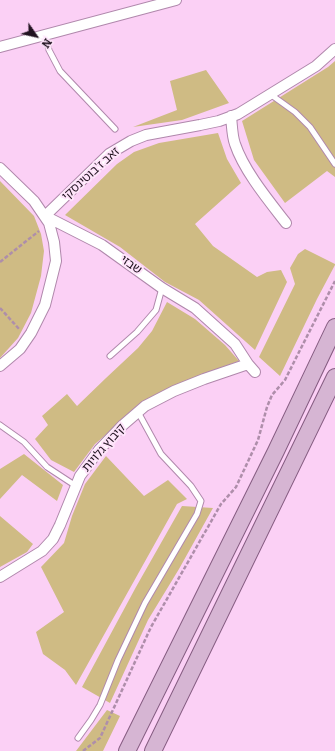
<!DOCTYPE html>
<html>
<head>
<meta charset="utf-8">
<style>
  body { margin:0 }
  #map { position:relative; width:335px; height:751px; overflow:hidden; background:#fbd0f5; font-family:Bitter,serif }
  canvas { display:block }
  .north { position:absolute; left:16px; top:16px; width:40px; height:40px; -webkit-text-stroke:3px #fee4fa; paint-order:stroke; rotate:124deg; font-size:11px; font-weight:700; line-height:16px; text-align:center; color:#211320 }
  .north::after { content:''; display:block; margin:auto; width:14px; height:18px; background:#211320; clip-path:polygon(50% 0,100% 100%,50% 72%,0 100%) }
</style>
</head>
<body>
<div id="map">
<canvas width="335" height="751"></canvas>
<div class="north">N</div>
</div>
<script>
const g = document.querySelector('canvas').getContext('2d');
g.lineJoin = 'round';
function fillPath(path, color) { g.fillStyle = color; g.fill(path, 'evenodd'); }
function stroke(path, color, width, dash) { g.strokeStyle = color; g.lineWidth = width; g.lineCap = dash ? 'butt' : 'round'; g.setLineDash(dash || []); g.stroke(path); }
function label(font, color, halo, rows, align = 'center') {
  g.font = font + ' Bitter,"Noto Sans Hebrew",serif'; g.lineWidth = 4; g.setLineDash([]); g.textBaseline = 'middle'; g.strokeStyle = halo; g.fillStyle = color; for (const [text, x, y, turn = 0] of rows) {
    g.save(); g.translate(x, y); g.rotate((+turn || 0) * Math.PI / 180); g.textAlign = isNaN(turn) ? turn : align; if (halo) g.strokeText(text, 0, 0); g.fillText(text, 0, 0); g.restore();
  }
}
fillPath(new Path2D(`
  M335,61V177L327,171L285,203L254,160L242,121L328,67Z
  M206,70L229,103L182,120L133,127L177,110L170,81Z
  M218,133L227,159L241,183L195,224L213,246L257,277L267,272L281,270L287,282L255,350L199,300L165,282L120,247L65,215L117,164L134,152L159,143Z
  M0,181L34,216L41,234L44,251L41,276L31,313L18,338L0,358Z
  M305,249L335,264V265L317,299L280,376L259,357L295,284L290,268L298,254Z
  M167,302L195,319L225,345L239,361L204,374L175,387L142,404L95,444L74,472L51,460L35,439L48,425L42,416L67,394L77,406L106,378L138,348L152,331Z
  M24,454L63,485L57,501L22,475L0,499V469Z
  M106,456L144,496L168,480L187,499L177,504L76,685L65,670L43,654L36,632L64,612L41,567L64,543L72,516L85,484Z
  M182,506L213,508L179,569L148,620L110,703L82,687L136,587Z
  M0,516L33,544L27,552L0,567Z
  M107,710L120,716L103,751H76Z`), '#cfbb84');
const service = new Path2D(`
  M45,35L49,50L60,71L115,129
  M270,94L295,112L310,127L335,164
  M110,356L137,332L156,310L162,288
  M0,425L24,442L47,467L76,486
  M78,738L91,720L100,705L118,660L145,603L197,514L201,501L191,486L161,454L138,412`);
const minor = new Path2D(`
  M0,47L176,0
  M231,116C232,125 232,136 235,144C244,171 269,201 286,223
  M0,168L34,201L49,223L54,242L56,261L45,305L31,333L20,349L0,366
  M45,216L109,154L131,141L146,135L200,125L219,121L238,114L316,66L335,49
  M45,216L102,245L162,288L195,308L235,344L248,364L255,372
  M0,577L42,551L53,539L60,525L80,476L99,450L123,425L145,406L174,391L204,379L248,364`);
const primary = new Path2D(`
  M127,751L276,451L335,327
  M153,751L335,377`);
stroke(service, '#b088ac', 7);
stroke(minor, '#b088ac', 12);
stroke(primary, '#855c81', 18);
stroke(new Path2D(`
  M0,262L39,231
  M0,308L20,330
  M83,751L100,738L151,627L221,504L236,487L258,440L267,407L272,395L285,380L296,358L335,281`), '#ae8eaa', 2.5, [4, 2]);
stroke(service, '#fff', 5);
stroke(minor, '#fff', 10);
stroke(primary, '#d6b5d3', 16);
label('12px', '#211320', '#fee4fa', [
  ["זאב ז'בוטינסקי",91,174,-42],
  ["שבזי",131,265,35],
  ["קיבוץ גלויות",104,448,-49]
]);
</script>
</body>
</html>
